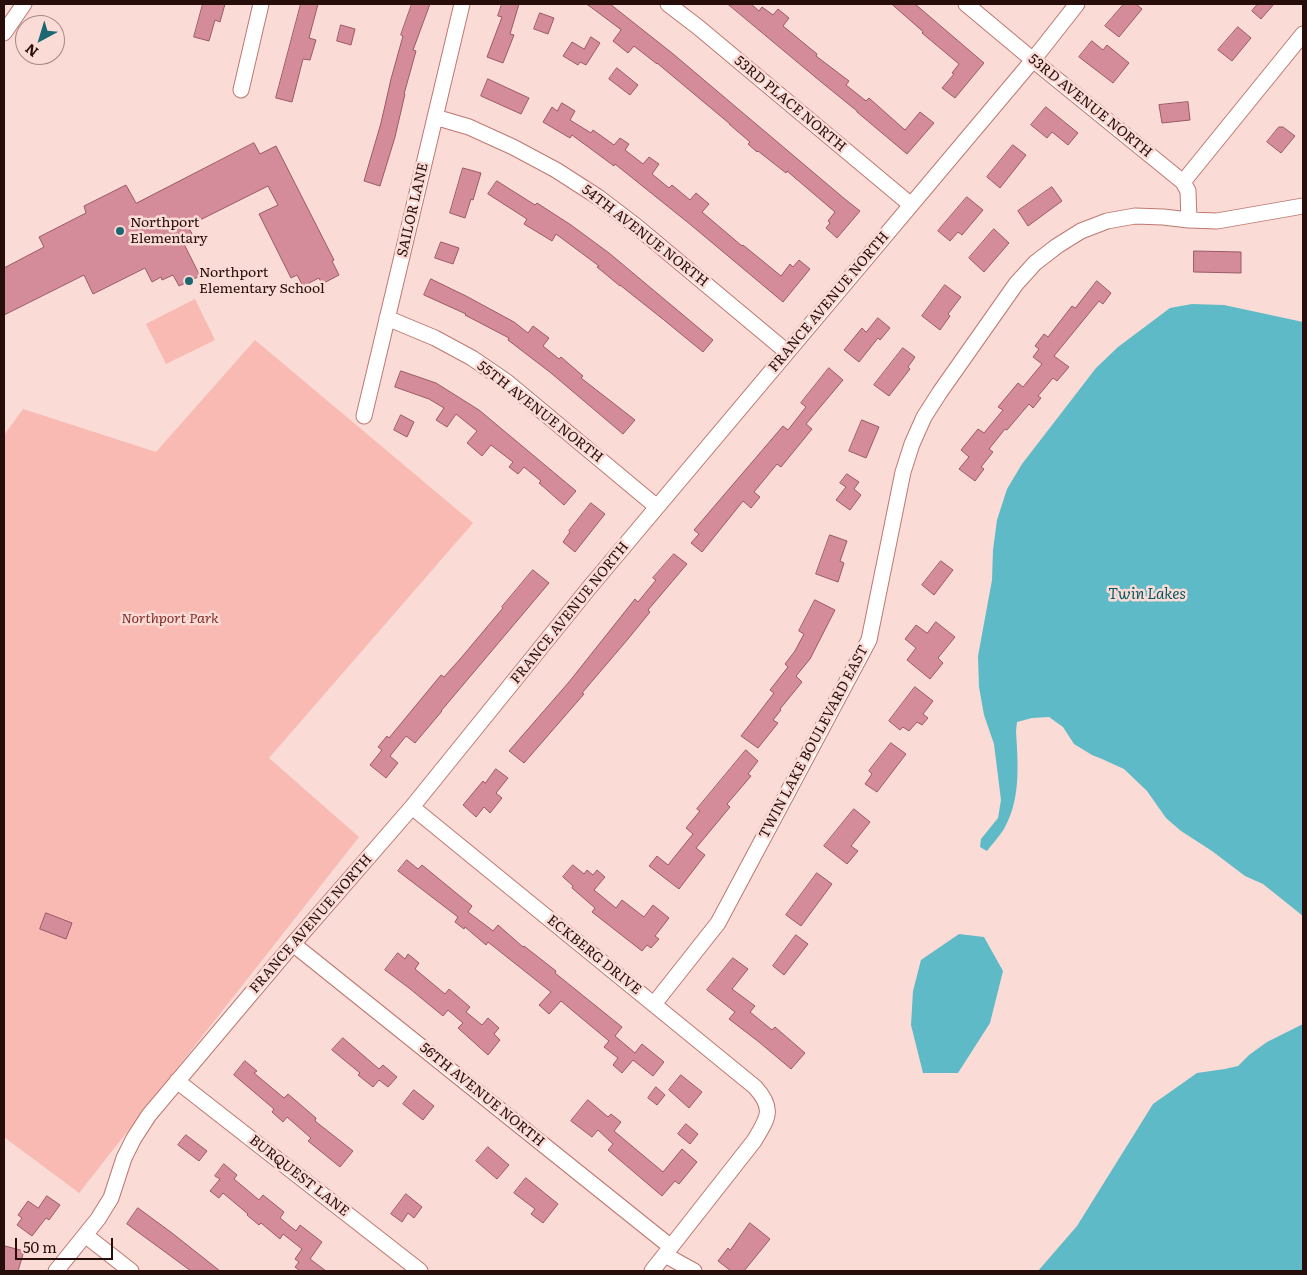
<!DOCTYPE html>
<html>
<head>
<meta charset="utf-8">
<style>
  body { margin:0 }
  #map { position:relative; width:1307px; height:1275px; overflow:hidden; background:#fadbd6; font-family:Literata,serif }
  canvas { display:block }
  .frame { position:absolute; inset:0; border:5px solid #280e0b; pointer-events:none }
  .north { position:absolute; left:15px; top:15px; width:50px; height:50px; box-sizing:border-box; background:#fadbd6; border:1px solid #a68985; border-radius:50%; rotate:219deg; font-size:14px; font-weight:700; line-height:20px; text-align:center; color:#280e0b }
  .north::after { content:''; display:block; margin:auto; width:18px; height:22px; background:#1c6771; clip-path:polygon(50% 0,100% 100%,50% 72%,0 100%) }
  .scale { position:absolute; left:15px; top:1238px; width:98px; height:22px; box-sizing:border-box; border:2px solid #280e0b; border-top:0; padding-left:6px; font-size:15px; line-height:18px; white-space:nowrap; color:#280e0b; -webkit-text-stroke:4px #fadbd6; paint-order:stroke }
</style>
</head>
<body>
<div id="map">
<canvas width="1307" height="1275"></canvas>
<div class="frame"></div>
<div class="north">N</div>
<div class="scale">50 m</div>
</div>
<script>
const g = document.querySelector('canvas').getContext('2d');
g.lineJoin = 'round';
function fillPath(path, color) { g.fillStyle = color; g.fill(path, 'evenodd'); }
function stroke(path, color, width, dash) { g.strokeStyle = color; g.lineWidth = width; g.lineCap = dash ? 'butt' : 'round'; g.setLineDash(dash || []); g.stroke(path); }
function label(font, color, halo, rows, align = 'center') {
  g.font = font + ' Literata,serif'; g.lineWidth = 5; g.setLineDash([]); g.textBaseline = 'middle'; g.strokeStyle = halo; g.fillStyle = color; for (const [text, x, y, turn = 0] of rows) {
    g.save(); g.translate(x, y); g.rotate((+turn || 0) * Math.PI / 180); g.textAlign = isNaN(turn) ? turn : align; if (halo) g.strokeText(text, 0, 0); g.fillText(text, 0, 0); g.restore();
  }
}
fillPath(new Path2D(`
  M195,299L215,340L166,364L146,324Z
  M255,340L473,523L269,758L359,837L79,1193L4,1137V435L23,409L156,452Z`), '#f8bab2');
fillPath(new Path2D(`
  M1192,304L1224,305L1303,322V916L1263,884L1245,876L1212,851L1181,831L1166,818L1147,791L1124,769L1102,759L1092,755L1074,744L1063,727L1049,717L1032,718L1017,722L1016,731C1018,765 1021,799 1004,829C999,837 992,844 987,851L980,847L981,839L998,818L1001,800L994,744L984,715L979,687L978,656L992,580L993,550L997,520L1007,489L1022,464L1096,368L1118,347L1170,308Z
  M959,934L984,937L1003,971L990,1023L958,1073H923L911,1025L913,991L921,960Z
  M1303,1024V1271H1038L1077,1226L1153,1104L1197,1073L1225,1069L1238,1066L1249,1055L1267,1042Z`), '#5ebac6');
const building = new Path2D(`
  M203,4H225L220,22L215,20L209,41L194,37Z
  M301,4H318L309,38L316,40L310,60L303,59L292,102L276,98Z
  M412,4H430L413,50L416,51L404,94H405L395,137L380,186L364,181L381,123L391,79L403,36L401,35Z
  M502,4H519L510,34L514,35L503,63L487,57L502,17L498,16Z
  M587,4H610L672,53L846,200L860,211L837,238L826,228L830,223L828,221L835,212L787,171L786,173L758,151L757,152L748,144L750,142L729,124H730L657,63V64L634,46L628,53L613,41L621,30Z
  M728,4H751L759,11L762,7L773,15L778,9L789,18L783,26L817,54L816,56L849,81L846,85L866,101L869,98L905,130L920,112L934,123L907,154L857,112V111L820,81Z
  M892,4H915L984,63L955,98L942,88L954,74L952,73L959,64L922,33L923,32Z
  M1124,4H1136L1142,9L1119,37L1105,26Z
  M1258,4H1274L1261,19L1252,11Z
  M540,13L554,18L548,34L534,29Z
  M341,25L355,29L351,45L337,41Z
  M1238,27L1251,38L1232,61L1218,50Z
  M591,37L600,43L586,65L580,62L578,65L563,56L572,42L584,49Z
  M1092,41L1103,50L1107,45L1129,63L1113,83L1079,57Z
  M617,68L638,85L630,95L609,79Z
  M488,79L529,98L521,114L481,96Z
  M1188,102L1190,120L1162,123L1159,105Z
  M562,103L575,111L570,120L591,133L593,130L614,145L620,138L629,144L625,150L643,164L649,157L659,164L652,174L669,188L672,185L690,200L696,193L709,204L702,212L742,246L743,245L781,276L790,264L793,267L799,260L810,269L783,302L691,225L615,164L614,166L572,135L570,138L543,122L552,107L557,111Z
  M1046,107L1078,133L1068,145L1052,132L1047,138L1031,125Z
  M1279,127H1283L1295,136L1281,153L1267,142Z
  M254,143L260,154L276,146L334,260L332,261L339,275L322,284L319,278L303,286L297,275L291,278L259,214L278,205L268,186L188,226L194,238L184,244L200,276L179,286L173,275L162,280L161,277L152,282L145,268L93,294L84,275L4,315V268L44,247L39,237L86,213L84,206L126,185L136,203Z
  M1013,145L1026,155L1000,188L987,177Z
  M463,168L481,173L473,200L471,199L465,218L450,213Z
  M497,181L535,205L537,203L571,225L609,253L713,340L703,352L664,320L620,285V286L597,267L599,266L556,234L552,241L524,224L527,219L488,194Z
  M1052,187L1062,201L1028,226L1018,211Z
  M967,197L983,210L962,235L958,232L950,241L938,231Z
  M994,229L1009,243L984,272L969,258Z
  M441,242L459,248L453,264L435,258Z
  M1194,251L1241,252V273L1194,272Z
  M431,279L466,296L514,322L528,333L533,326L549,338L543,346L559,359L561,357L583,376L581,378L635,420L623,434L551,373L508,340L509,338L465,315L466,314L424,295Z
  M1097,281L1111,293L1103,304L1099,301L1054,356L1069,367L1057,381L1053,378L1038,396L1041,398L1033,408L1029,404L1007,430L1005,429L989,449L993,452L981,467L984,469L975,481L959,469L969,457L961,450L978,429L984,433L1003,410L998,407L1018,383L1023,387L1042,364L1033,357L1039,349L1035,346L1044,334L1048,337L1072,306L1075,308Z
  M945,285L961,297L948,314L950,316L940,330L922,316Z
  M878,318L890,328L880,340L878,338L859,362L844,350L862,328L866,332Z
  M903,348L915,357L908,367L910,369L889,396L874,385Z
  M829,368L843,380L806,424L812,429L781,467L777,464L754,492L760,497L751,508L743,501L702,552L691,543L699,534L694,530L783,426L788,430L806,407L801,403Z
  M401,371L436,383L479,410L576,491L564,505L539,483L541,481L524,467L518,474L509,467L513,462L491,445L482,456L467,443L477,431L456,414L447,427L436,420L444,408L429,399L395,387Z
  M401,415L414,422L407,437L394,430Z
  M862,420L879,427L866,458L849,451Z
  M847,474L859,482L854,489L861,495L850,510L836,500L846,487L840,483Z
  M591,503L605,514L575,552L563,542L570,532L569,531Z
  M830,535L847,541L840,561L844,563L838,582L816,574Z
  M674,554L687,564L648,610L650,612L628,639L582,693L584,694L524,763L509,751L569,682L635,599L638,602L656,580L653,578Z
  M941,561L953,570L934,595L922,585Z
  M533,570L549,583L441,711H442L415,743L406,736L390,756L398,763L386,778L370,765L382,750L378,747L387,736L389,738L441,675L444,677L461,658L503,608L502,607Z
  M815,600L835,610L810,659L796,676L802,682L780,709L781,710L773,720L778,723L758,748L741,736L774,693L770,690L788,667L785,664L795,651L804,634L799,631Z
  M936,622L955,637L938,658L943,663L930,679L907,660L916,648L905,639L916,625L927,633Z
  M915,687L933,701L923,714L928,718L922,725L917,722L909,731L903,727L900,730L889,721Z
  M891,743L906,754L877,792L865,784L872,774L869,771Z
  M746,750L758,761L748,774L751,776L727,804L730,807L696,848L705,855L679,889L649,866L657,856L668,865L693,834L686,828L700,811L697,809Z
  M496,769L508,778L496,793L502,798L490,813L484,807L476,817L463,805L483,781L485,783Z
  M854,809L870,822L851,846L858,851L847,864L824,846Z
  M407,860L418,869L422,865L472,906L468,912L484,924L493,931L498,925L523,947L524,946L556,971L555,973L622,1027L615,1036L635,1053L642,1044L664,1062L653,1076L633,1060L622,1073L613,1065L618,1058L604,1047L609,1041L561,1001L549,1014L539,1005L551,992L488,942L486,945L465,927L464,929L455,922L458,917L398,871Z
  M573,865L584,874L587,870L593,875L597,870L605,877L594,890L616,908L622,900L644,917L653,905L669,918L655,936L659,939L651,948L647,945L642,951L592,912L595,908L572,888L573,886L563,877Z
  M817,873L832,884L801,926L786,915Z
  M46,913L72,923L66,939L40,929Z
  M796,935L808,944L784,975L773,966Z
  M398,953L405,959L408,954L419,963L415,969L445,994L449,989L470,1007L466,1012L482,1025L488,1018L499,1028L494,1034L500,1040L488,1055L458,1028L463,1023L448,1010L443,1016L409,988L385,970Z
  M733,958L748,969L732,989L755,1006L750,1012L772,1030L775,1027L805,1053L791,1069L759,1042L729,1019L735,1012L707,990Z
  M343,1038L379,1069L383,1065L397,1077L388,1087L379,1080L373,1087L358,1075L360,1073L332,1050Z
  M245,1061L257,1071L254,1073L284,1098L288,1094L316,1118L315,1121L353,1151L340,1167L308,1141L311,1138L287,1117L283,1122L272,1112L274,1109L234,1075Z
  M681,1075L702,1092L689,1108L669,1090Z
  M656,1087L665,1095L657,1105L648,1098Z
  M414,1090L434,1106L423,1120L403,1104Z
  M588,1100L608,1117L611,1114L621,1122L614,1131L663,1172L682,1149L697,1162L679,1184L675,1181L662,1196L608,1150L613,1144L598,1130L592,1137L571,1121Z
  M686,1124L698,1134L690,1144L678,1134Z
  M186,1135L207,1151L199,1161L178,1145Z
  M488,1147L509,1165L497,1179L476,1161Z
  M224,1164L237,1175L234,1179L259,1200L263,1195L284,1212L280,1218L296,1231L300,1225L322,1242L310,1259L326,1271H300L295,1267L299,1262L295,1259L302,1249L283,1234L280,1239L261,1223L259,1225L247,1215L248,1214L223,1193L219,1198L210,1191L220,1179L215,1176Z
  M526,1178L558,1204L543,1223L531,1214L535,1209L514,1193Z
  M406,1194L422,1207L414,1218L408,1213L402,1222L391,1214Z
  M47,1196L60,1205L49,1220L46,1218L32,1236L17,1225L22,1218L18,1215L28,1201L38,1208Z
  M138,1208L172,1233L220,1271H191L127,1224Z
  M750,1223L770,1239L744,1271H731L718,1261L728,1248L730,1250Z
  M5,1246L24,1251L18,1271H4V1252Z`);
fillPath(building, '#d48c9a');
stroke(building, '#9b5967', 1);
const minor = new Path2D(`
  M668,4L698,27L911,205
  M966,4L1033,60L1183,182L1188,191L1189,220
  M4,33L24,4
  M241,90L261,4
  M435,117L469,127L513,147L556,170L598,197L636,226L787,352
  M1183,182L1303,34
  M387,318L435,338L472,358L507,382L657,507
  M364,416L462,4
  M412,807L755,1087C775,1109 768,1118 754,1141L652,1271
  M293,944L671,1247
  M654,1004L718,923L869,640L903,472L912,444L924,417L940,392L1016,284L1035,263L1057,246L1081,231L1107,221L1135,216L1163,217L1189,220L1217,221L1303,206
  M177,1081L420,1271
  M85,1235L131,1271
  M665,1255L694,1271
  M56,1271L98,1219L111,1198L124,1158L134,1138L149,1115L293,944L412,807L589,588L1033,60L1077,4`);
stroke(minor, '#be7870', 17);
stroke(minor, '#fff', 15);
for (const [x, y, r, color] of [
  [120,231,5,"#1c6771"],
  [189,281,5,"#1c6771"]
]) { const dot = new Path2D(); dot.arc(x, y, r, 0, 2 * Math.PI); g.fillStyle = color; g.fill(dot); stroke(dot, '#fadbd6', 2); }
label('14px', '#280e0b', '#fadbd6', [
  ["53RD PLACE NORTH",790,104,40],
  ["53RD AVENUE NORTH",1090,106,39],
  ["SAILOR LANE",413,210,-77],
  ["54TH AVENUE NORTH",645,236,38],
  ["FRANCE AVENUE NORTH",829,302,-50],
  ["55TH AVENUE NORTH",540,412,38],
  ["FRANCE AVENUE NORTH",570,613,-51],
  ["TWIN LAKE BOULEVARD EAST",814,742,-62],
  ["FRANCE AVENUE NORTH",311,924,-49],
  ["ECKBERG DRIVE",594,955,39],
  ["56TH AVENUE NORTH",482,1095,39],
  ["BURQUEST LANE",299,1176,38]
]);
label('14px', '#280e0b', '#fadbd6', [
  ["Northport",130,223],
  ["Elementary",130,239],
  ["Northport",199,273],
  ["Elementary School",199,289]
], 'left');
label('italic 14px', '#842e29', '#fadbd6', [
  ["Northport Park",170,619]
]);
label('italic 15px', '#055962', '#fadbd6', [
  ["Twin Lakes",1147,595]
]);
</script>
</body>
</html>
